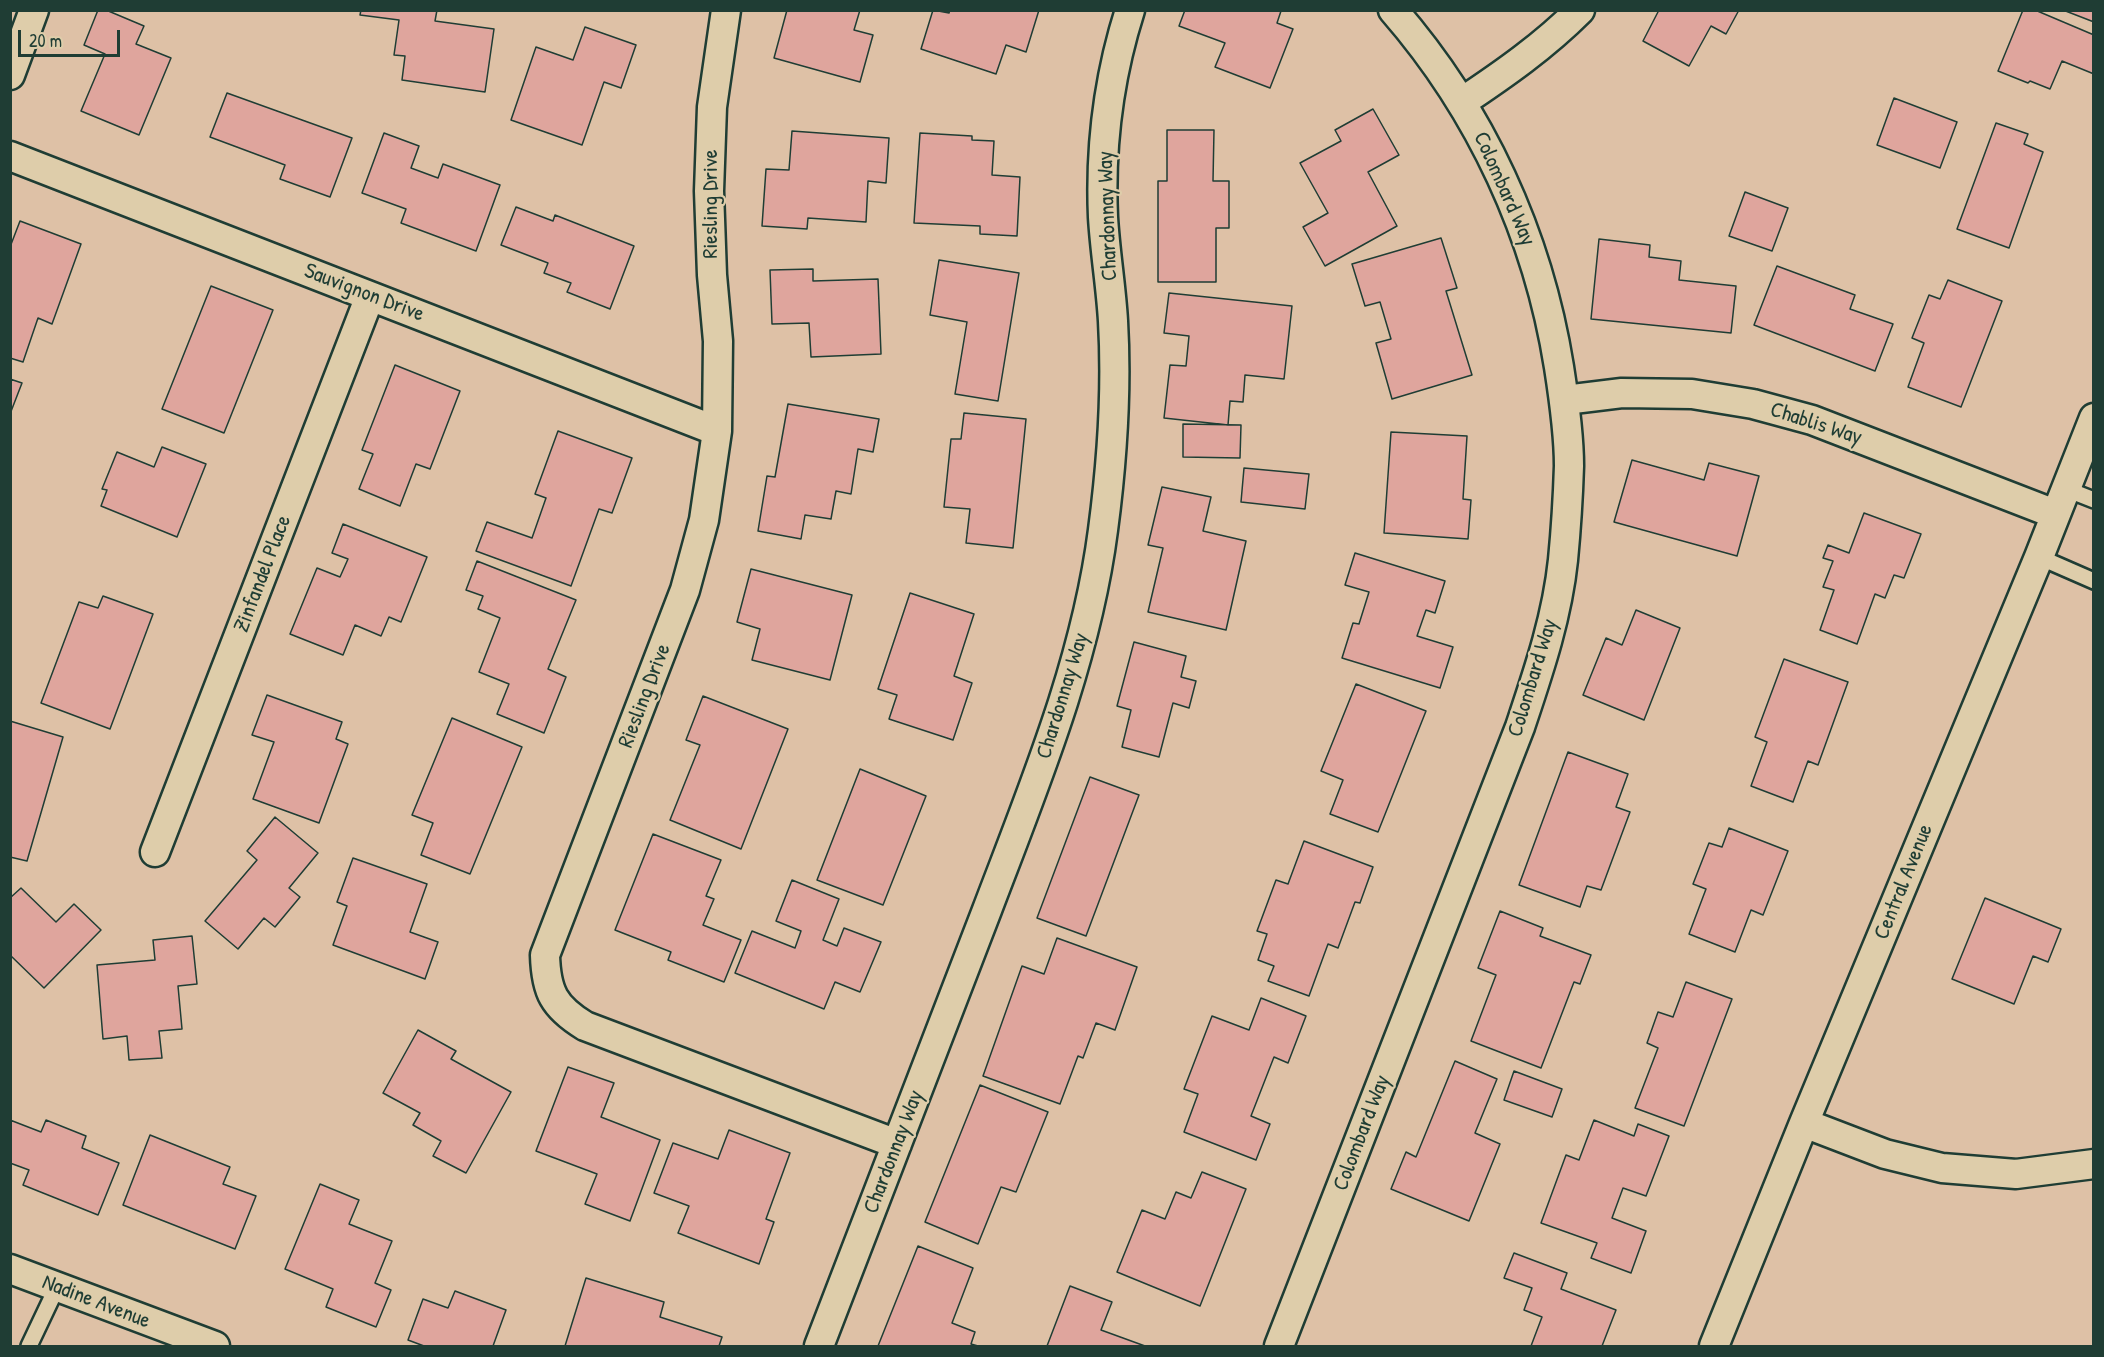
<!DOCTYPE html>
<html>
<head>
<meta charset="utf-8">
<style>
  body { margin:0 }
  #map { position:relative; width:2104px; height:1357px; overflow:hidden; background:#dec1a6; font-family:"Patrick Hand",sans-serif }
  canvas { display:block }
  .frame { position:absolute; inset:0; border:12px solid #1f3d34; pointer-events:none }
  .scale { position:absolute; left:18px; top:30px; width:102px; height:27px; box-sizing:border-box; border:3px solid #1f3d34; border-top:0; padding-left:8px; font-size:18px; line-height:21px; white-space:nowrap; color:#1f3d34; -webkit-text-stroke:4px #decdaa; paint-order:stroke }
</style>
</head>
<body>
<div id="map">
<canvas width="2104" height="1357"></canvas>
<div class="frame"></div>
<div class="scale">20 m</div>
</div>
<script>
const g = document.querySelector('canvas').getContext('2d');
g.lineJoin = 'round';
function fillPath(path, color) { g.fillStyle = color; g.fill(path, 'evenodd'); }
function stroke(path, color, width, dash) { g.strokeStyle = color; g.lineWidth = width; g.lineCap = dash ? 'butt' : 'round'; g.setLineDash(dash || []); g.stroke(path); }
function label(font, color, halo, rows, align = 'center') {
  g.font = font + ' "Patrick Hand",sans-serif'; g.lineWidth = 4.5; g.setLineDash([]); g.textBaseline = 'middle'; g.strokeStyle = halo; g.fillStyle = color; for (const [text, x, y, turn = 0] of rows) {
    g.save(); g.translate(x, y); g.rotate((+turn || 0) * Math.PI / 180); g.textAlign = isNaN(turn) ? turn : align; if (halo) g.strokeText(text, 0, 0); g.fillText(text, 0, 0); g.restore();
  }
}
const building = new Path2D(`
  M98,10H106L144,26L136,44L171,58L139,135L81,111L105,54L84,45Z
  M361,10H437L435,21L494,29L485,92L402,80L405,56L394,55L399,20L360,15Z
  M787,10H860L854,30L873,35L860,82L774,58Z
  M933,10L949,13L950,10H1039L1026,52L1006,45L996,74L921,49Z
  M1185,10L1281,11L1277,23L1293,29L1270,88L1215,67L1225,43L1179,26Z
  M1659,10H1739L1726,34L1711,26L1689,66L1643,41Z
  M2023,10H2035L2094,35V74L2062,61L2050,89L2030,81L2028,83L1998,71Z
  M2063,10H2094V22Z
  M585,27L636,45L621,88L604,82L582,145L511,120L536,47L573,60Z
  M227,93L352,138L330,197L280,179L285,165L210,137Z
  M1894,98L1957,122L1940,168L1877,145Z
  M1373,109L1399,155L1368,172L1397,226L1325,266L1303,227L1328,213L1300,163L1341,141L1335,130Z
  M1996,123L2028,134L2024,144L2043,152L2009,248L1957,229Z
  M1167,130H1214L1213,181H1229V228H1216V282H1158V181H1167Z
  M792,131L889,138L886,183L868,181L866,222L808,218L807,229L762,226L766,169L789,170Z
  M384,133L419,146L411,168L438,178L443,164L500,185L476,251L401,223L406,209L362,193Z
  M920,133L972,136V140L994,141L992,175L1020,177L1017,236L980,234V226L914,223Z
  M1745,192L1788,208L1772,251L1729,236Z
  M516,207L553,221L555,215L634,246L610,309L567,292L571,283L544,273L548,263L501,245Z
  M20,221L81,244L52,324L38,318L23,362L10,358V247Z
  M1441,238L1457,288L1446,291L1472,375L1392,399L1376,343L1391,339L1380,302L1365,306L1352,264Z
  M1599,239L1650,245L1649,257L1681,261L1679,280L1736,286L1731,333L1591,319Z
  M939,260L1019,273L998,401L955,394L967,322L930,315Z
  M1777,266L1855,295L1850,309L1893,324L1875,371L1754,325Z
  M813,269V281L878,279L881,354L811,357L809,323L772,324L770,270Z
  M1948,280L2002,301L1961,407L1908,387L1924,343L1912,338L1929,295L1940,299Z
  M211,286L273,310L224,433L162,409Z
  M1169,293L1292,306L1284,379L1245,375L1243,402L1230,401L1228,425L1164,418L1170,365L1186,366L1189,336L1164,333Z
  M395,365L460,391L430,469L416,464L400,506L359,489L373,454L362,450Z
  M10,379L22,383L10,414Z
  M788,404L879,419L873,452L858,449L851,494L836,491L831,519L805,515L801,539L758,531L767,476L775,477Z
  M964,413L1026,419L1013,548L966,543L970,509L944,507L951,439H961Z
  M1183,424L1241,425L1240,458L1183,457Z
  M558,431L632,458L612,513L599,509L571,586L476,551L487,522L532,538L546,498L535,494Z
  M1391,432L1467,436L1463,499L1471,500L1468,539L1384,533Z
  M162,447L206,464L177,537L101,506L107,490L102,489L117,452L154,467Z
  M1632,460L1704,480L1709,463L1759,476L1737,556L1614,522Z
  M1244,468L1309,474L1305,509L1241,502Z
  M1162,487L1211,497L1203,531L1246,541L1226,630L1148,612L1163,548L1148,545Z
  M1864,513L1921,534L1904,578L1894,575L1885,598L1875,594L1857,644L1820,630L1834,590L1823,587L1833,561L1823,558L1828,545L1849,553Z
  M343,524L427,557L401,622L389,617L381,636L355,625L343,655L290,634L317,568L340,577L348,559L332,553Z
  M1355,553L1445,581L1435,613L1426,610L1417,636L1453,647L1440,688L1342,658L1353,623L1359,624L1369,592L1345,585Z
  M477,561L576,600L548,669L566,677L544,733L497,714L509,684L479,672L500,618L478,609L483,596L466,590Z
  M751,569L852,595L830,680L752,660L760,629L737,622Z
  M910,593L974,614L954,676L972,683L953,740L889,719L897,695L878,689Z
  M103,596L153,614L110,729L41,703L79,602L98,608Z
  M1636,610L1680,628L1644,720L1583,695L1606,638L1622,645Z
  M1134,642L1186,656L1181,677L1196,681L1189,708L1173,703L1159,757L1122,747L1131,710L1117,706Z
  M1784,659L1848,682L1818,765L1808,761L1793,802L1751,786L1767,742L1755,737Z
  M1356,684L1426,711L1378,832L1330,814L1343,780L1321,771Z
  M267,695L342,722L336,739L348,744L319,823L253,799L274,742L252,735Z
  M703,696L788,729L741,849L670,820L700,745L686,740Z
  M452,718L522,747L470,874L421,855L433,823L412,815Z
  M10,721L63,737L27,861L10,857Z
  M1568,752L1628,774L1616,807L1630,812L1601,890L1587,886L1580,907L1519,885Z
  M860,769L926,796L883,905L817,880Z
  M1090,777L1139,795L1086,936L1037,918Z
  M275,817L318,853L289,888L300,897L275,927L264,918L238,949L205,921L257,860L247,851Z
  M1729,828L1788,851L1763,915L1751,910L1735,952L1689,934L1706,889L1693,884L1709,843L1722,847Z
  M653,834L721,860L706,896L714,899L703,925L741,940L724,982L668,960L671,952L615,930Z
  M1304,841L1373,867L1360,903L1355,902L1338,948L1328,944L1309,996L1268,981L1274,966L1258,960L1267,934L1257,931L1276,880L1288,884Z
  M353,858L427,884L410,932L438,942L425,979L333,945L347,906L337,902Z
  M792,880L839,899L823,940L837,946L844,928L881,942L860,992L835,982L824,1009L735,973L752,931L795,948L801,931L776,921Z
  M21,888L56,922L74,904L101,930L44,988L10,955V898Z
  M1985,898L2061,929L2048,962L2033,956L2014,1004L1952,979Z
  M1500,911L1543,928L1540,936L1591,955L1580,984L1574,982L1541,1068L1471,1041L1496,975L1478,968Z
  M192,936L197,984L178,986L182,1029L159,1031L162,1058L129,1060L127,1036L103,1039L97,965L155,960L153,940Z
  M1057,938L1137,967L1115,1030L1096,1023L1083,1058L1078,1056L1060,1104L983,1076L1022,966L1044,974Z
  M1686,982L1732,999L1684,1126L1635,1108L1658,1048L1647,1043L1658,1012L1673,1017Z
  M1261,998L1306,1016L1288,1063L1274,1057L1251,1116L1270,1124L1256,1160L1184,1132L1198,1094L1184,1089L1212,1016L1249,1030Z
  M418,1030L456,1051L451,1059L511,1092L466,1173L433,1156L441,1141L413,1125L420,1113L383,1093Z
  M1455,1061L1497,1079L1475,1133L1500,1144L1469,1221L1391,1189L1406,1152L1416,1157Z
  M568,1067L614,1083L601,1117L660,1140L630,1221L585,1204L597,1174L536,1151Z
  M1514,1071L1562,1089L1552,1117L1504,1100Z
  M980,1085L1048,1112L1016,1192L1001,1187L978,1244L925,1222Z
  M10,1120L41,1132L46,1120L86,1136L82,1148L119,1163L98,1215L23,1185L29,1170L10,1163Z
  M1594,1120L1634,1136L1638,1124L1669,1136L1646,1196L1623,1188L1612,1218L1646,1231L1631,1273L1591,1258L1597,1243L1541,1223L1566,1155L1579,1160Z
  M729,1130L790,1153L766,1219L774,1222L759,1264L678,1233L689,1206L654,1193L673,1143L718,1159Z
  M150,1135L230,1167L223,1184L256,1196L235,1249L123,1205Z
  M1202,1172L1246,1189L1200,1306L1117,1272L1142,1210L1165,1219L1176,1192L1191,1198Z
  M320,1184L359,1200L349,1224L392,1241L375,1283L391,1290L376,1327L326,1307L333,1289L285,1269Z
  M918,1246L973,1268L952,1323L975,1332L971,1344L978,1346H878Z
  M1514,1253L1567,1273L1561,1289L1616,1310L1602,1346H1531L1542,1317L1524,1310L1532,1288L1504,1278Z
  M586,1278L664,1302L660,1317L722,1337L719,1346H565Z
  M1070,1286L1112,1302L1101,1330L1145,1346H1047Z
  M455,1291L506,1310L493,1346H424L408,1340L423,1299L448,1308Z`);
fillPath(building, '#dfa59d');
stroke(building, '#1f3d34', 1.5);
const lane = new Path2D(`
  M2066,489L2094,500
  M2039,557L2094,581
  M29,1346L57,1287`);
const street = new Path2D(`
  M726,10L712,107L709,191L712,275L718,341L717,431L704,520L685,590L545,955C546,992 554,1007 585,1026L897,1144
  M10,75L34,10
  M1462,102C1504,74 1544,46 1580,10
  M10,156L717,431
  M1565,400L1622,393L1692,394L1753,404L1812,420L2055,514
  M155,852L370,296
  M1804,1123L1885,1154L1942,1168L2016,1174L2094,1164
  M10,1269L215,1346
  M819,1346C875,1201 931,1055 987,910C1034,786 1086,662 1103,530C1112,462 1117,390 1113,321C1111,286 1105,252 1103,217C1100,148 1109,76 1130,10
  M1279,1346L1520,727C1538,673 1557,618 1563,560C1566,529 1568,497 1569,466C1569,433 1564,399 1559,367C1538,235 1481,111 1393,10
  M1714,1346L1804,1123L2039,557L2094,418`);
stroke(lane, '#1f3d34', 20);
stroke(street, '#1f3d34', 33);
stroke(lane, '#decdaa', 15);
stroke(street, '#decdaa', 28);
label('22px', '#1f3d34', '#decdaa', [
  ["Colombard Way",1504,189,66],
  ["Riesling Drive",711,204,-90],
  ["Chardonnay Way",1108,216,-92],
  ["Sauvignon Drive",364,293,21],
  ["Chablis Way",1816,424,18],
  ["Zinfandel Place",263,574,-69],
  ["Colombard Way",1533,678,-73],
  ["Riesling Drive",645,696,-69],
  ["Chardonnay Way",1063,696,-73],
  ["Central Avenue",1904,882,-68],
  ["Colombard Way",1362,1133,-69],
  ["Chardonnay Way",894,1152,-69],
  ["Nadine Avenue",96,1302,21]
]);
</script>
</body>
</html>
